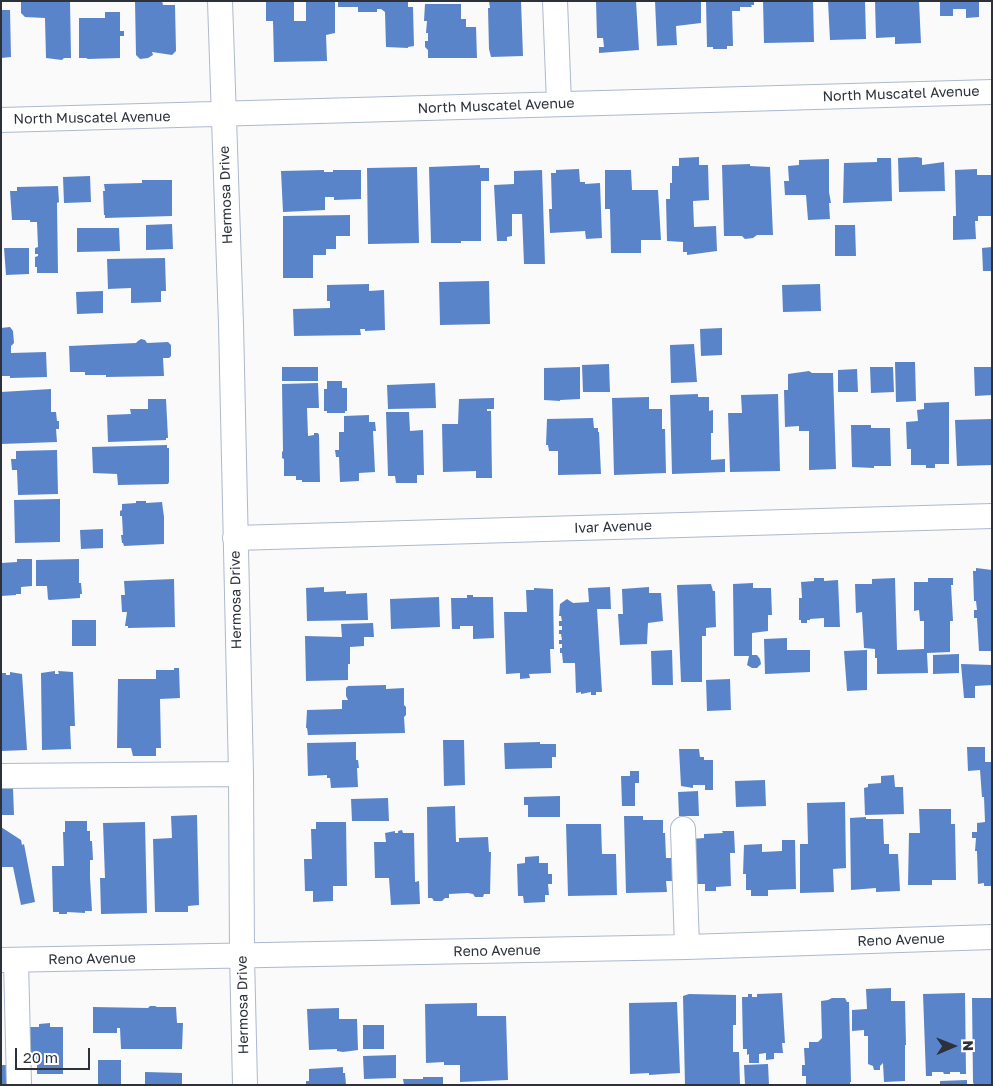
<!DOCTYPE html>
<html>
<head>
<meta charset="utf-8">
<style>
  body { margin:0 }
  #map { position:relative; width:993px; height:1086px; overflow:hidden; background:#fafafa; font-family:"Golos Text",sans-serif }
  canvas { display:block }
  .frame { position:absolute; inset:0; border:2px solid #2c313a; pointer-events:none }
  .north { position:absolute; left:928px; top:1021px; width:50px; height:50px; -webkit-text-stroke:4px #fff; paint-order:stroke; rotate:89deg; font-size:14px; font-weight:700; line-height:20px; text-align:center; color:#2c313a }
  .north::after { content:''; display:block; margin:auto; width:18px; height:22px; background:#2c313a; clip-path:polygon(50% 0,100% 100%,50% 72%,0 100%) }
  .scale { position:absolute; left:15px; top:1048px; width:75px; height:22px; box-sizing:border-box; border:2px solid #2c313a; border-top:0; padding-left:6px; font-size:15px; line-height:18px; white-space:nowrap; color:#2c313a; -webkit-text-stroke:4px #fff; paint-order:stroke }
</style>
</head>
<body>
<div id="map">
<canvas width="993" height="1086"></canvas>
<div class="frame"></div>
<div class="north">N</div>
<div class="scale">20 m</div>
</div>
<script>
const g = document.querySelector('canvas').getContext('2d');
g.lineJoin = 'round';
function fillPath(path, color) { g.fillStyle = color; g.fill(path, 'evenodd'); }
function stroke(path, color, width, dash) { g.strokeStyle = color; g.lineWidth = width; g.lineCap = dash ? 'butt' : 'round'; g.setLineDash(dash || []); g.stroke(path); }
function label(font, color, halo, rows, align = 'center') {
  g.font = font + ' "Golos Text",sans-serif'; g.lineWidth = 5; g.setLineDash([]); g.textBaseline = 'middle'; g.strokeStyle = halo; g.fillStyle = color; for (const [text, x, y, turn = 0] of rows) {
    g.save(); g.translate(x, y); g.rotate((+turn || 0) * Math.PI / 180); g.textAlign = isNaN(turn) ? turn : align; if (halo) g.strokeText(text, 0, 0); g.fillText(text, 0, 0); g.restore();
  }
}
fillPath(new Path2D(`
  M21,1H70L71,58H64L62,60L46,58L45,18L25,17L21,13Z
  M135,1H162L163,5H175L176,51L172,55L152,52L153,55L148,58L140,59L136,55Z
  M266,1H294V21H306V1H335V33L326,35L327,61L274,62L273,21H266Z
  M338,1H408V7H413L414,46L408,47V48L386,47L385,12L381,9H377V12H358V7H338Z
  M489,1H521L523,56L491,57L489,49L488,8H490Z
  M596,1H636L639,50L599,53V47H604L603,38H597Z
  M655,1H701V23L676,26L677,45L657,46Z
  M706,1H754V5H751L752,7H740V11H732L733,46H727V49H713V47H707Z
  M763,1H813L814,42L764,43Z
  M828,1H865L866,39L830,40Z
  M875,1H919L921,43L895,44V37L876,38Z
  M940,1H979V17L966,18V9H953V16H940Z
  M425,4H461V19H466V27H476L477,58H428V50L425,47V41H428V33H426L427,21H424Z
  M1,10H10L11,57L1,58Z
  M105,12H120V31H124V36H120V58L88,59L86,58H79V18H105Z
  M699,157V165H708L709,200L693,201L694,227L716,226L717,251L687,255V252H683V242L667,241L666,199H670V183H672V166H679V158Z
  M917,157L922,158V165L944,162L945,191L899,192L898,158Z
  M877,158H891L892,201L843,203L844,163L877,162Z
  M829,159V192L831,203H829L830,219L808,220L806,195H785L784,181H789L788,166L799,165V160Z
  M750,164V166L770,167L773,235H757L753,238L745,239L742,236H724L722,165Z
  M480,165V168H489V181H481V241H461V243H431L429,167Z
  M417,167L419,243L368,244L367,168Z
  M579,169L580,182H585V184L600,183L602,238L586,239L585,231L550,233L549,209H552L551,173H556V170Z
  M977,169V175H991L992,216H978V221H975L976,239L953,240V216H956L955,170Z
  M324,170V172H333V170H361V199L334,200V197H325V210L283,212L281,171Z
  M542,170L545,264H524L522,214H512V236L507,237V241H497L494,185L514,184V171Z
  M605,170H631L632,190H658L661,240H641V253H611L610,209H605Z
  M90,176L91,202L64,203L63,177Z
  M142,180H172V216L105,218V215H104L103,191H105L104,184L142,183Z
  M58,186L59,202L57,203L58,273H37V267H35V257L38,256V254H35V248L38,247L37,222H30V220H12L10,191H17V187Z
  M350,215V236H336V249H326V255H313V278H283V216Z
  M172,224L173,249L146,250V225Z
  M835,225H855L856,256H835Z
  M77,228H119L120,251L77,252Z
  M992,247V271H983L982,248Z
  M4,248H29V274L6,275Z
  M165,258L166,291H161V302L131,303V288L108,289L107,259Z
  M489,281L490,324L440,325L439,282Z
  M369,284V291L384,290L385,330L365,331V329H360L361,335L294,336L293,309L330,308V301H327V285Z
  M820,284L821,311L783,312L782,285Z
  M103,291V313L77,314L76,292Z
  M10,327L13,331L14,343L11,346V353L46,352L47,377L10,378V376H1V328Z
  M722,328V355L701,356L700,329Z
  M141,339L145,340L147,343L168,342L171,345V356L169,358H163L164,376L106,377V375H85V372H70L69,346L136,343L138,341Z
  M694,344L697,382L671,383L670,345Z
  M895,362H915L916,401L896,402Z
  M609,364L610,392H583L582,365Z
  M282,367H318V381H282Z
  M580,367V399L560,400V401L544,400V368Z
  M870,367H893L894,392L871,393Z
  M974,367H992V395L975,396Z
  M857,369L858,392H838V370Z
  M809,371L812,373H833L836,469L809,470V431H799V426L785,427L784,390H788V374Z
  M327,381H342V388H347V411H345V413H327V411H324V389H327Z
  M318,383L319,408H307L308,436L314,435V433H318L319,435L320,482H302V480H296V476H284V459L282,458V452L283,451L282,384Z
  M435,383L436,408L388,409L387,385Z
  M51,389V412H56L57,421H59V429H56L57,442L1,444V392Z
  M698,394V397H709V411L713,410V433H711V460L725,459V472L672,474L670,395Z
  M778,394L780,471L730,472L728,413H742L741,395Z
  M649,397V409H662V429H665L666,473L614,475L612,398Z
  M494,398V409H487V411H491L492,478H476V471L443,472L442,424H458L459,399Z
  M148,399H166L168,438H166V440L108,442L107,415L131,414L130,409H148Z
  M949,402V464H935V468H926V465H911V449H907L906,422L918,421L917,410L924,409V403Z
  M386,412H409L410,431L423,430L424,475H417V483H396L395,476H388Z
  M369,415V422H375L376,431H373L375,472L359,473V481L340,482L339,457H336L335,450H339V432H344V416Z
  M593,418L594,428H598V432H599L601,474L558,475V451H549L548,445H546L547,419Z
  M992,419V465L957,466L955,420Z
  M851,425H871V428H890L891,466H874V468L852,467Z
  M167,445V448H169V482L168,484L118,485L117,474L93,473L92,447Z
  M57,450L58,494L18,495L17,470H12L11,459H16V451Z
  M60,499V542L15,543L14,500Z
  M136,501H146V503L162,502L164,517V544L124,546L123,543H122L121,535H123L122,516H120V511L122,510V504L136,503Z
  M103,529V548L81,549L80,530Z
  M17,559H32V586L21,587V594H16V595L1,596V563L17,562Z
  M79,559V583H81L82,594H80V598L49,600L48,599L47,586H36V560Z
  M976,568L992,570V651H979L977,618H974V610H977L976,601H974L973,571H976Z
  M814,578H824V581L838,580L840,627H824V618L810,619V620H807V623H801V620H799V598H802L801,582L814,581Z
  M895,578L897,650L924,649V621H920L919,610L914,611V582H928V578H953V585H951L953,621H950V652L927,653L928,673L877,674V658H875V649L864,648L862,612L856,613L855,584H872V579Z
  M174,579L175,627L128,628V626H125L127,612H122L121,595H125L124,581Z
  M753,583V588H771L772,615H768V631L752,633V655H757L760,659L761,664L757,668H752L747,665L749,656H734L733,584Z
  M711,584L713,591H715L716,627L706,628V636H702V682H681L677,585Z
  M324,587V592L346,591V594L367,593L368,620L307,621L306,588Z
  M610,587L611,609H597L602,692H596V695H591V692L581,694V692L576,693L575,663H563L562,653H560V648H562V644H559V640H562L561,634H559V630H562V626H559V621H562L561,616H559L560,604L567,599L573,603L589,602L588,588Z
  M649,587V593H661L663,621L648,623L647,644L620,645L618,614H623L622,589Z
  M534,588L553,589L554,649H550L551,673L529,674L530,678L520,679V673L506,674L504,612H527L526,590H534Z
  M467,595H473V597H493L494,638L473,639V626H460V629H452L451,598H467Z
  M439,597L440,627L391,629L390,599Z
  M72,620H96V646H72Z
  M373,623L374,637H364V646L350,647V664H348V680L306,681L305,636L342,637L341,624Z
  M787,638V650H810V672L765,674L764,639Z
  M672,650L673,685H652L651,651Z
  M867,650V690L847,691L844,651Z
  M959,654V673L933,674V655Z
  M961,664L992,665V685L975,686V698H964Z
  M174,668H179L180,698L160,699L161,748H156V756H133L131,748H117L118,679H156V670H174Z
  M55,671V674H59L58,671L73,672L75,726H70L71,749L42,750L41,673Z
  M10,672L22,674L27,750L1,751V673H6V675H10Z
  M730,679L731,710L707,711L706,680Z
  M386,685V689L404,688V705L406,707V715L404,717L405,733L308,735L307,728H306L307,710L342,709V700H348L346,696V688L348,686Z
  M443,740H464L465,785L444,786Z
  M356,742V760H358L359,768H357L358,787L331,788L330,778H327V775L308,776L307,743Z
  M540,742V744H556V757H552V768L505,769L504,743Z
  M967,747H985V762H992V886H984V883L978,884L977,851H975L976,838H972V832H977V823L985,822L984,797H982L980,770L968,771Z
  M679,749H699L700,757H704V760H713V790H705V785H693V788L681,786Z
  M630,771H639V783H635V806H622L621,776H630Z
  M894,775L895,787H903L904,814L865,815L864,788L868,787V784L881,783V776Z
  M765,780L766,806L736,807L735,781Z
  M1,788H13L14,815H1Z
  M698,791L699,816H679L678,792Z
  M560,796V817H528V805H524V797Z
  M388,798L389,821H352L351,799Z
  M845,802L846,868L833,869L834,892L800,893V844H808L807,803Z
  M455,806L456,842H459V838L488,837L489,852H491L490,894H484L483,897H475L473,894L468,893L449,894V898H445L442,901H434L432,898H428L427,807Z
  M919,809H951V824H955L956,880H932V885H908L909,833H920Z
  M197,815L199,905L188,906V912H155L153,839L172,838L171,816Z
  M624,816H643V820H663V833H665L666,858H677L678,881H666L667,892L626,893Z
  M866,817V819H883L884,844H889V854H898L900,891L876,892V888L851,890L850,818Z
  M65,821H87V831H90V841H92L93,860H90V878L92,911H85V913L67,912V914H59V912H53L52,866H64L63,832H65Z
  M145,822L147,913L101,914L100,878H105L103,823Z
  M316,822H346L347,886H333V901L313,902V891H305L304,859H312L311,829H316Z
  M566,824H601L602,854H616L617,895L568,896Z
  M1,827L21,840L22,845L24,844L35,902L21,905L13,867H1Z
  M402,830L403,833H414L415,882L419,881L420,904L391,905L389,878H375L374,842H386L385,833L395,831V833H398V831Z
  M722,831H734L735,853H730L731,886L716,887V891H705V884H691V839L704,838V834L723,833Z
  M782,840H795L796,889L768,890V896H751V890H746V874H743L744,845L762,844V852L782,851Z
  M539,856V863H548V874H552V884H548L549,895H545V902L524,903L523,896H518L517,864L525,863V857Z
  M891,988V1001H905L906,1045H905V1081L884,1082L883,1063L880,1066V1070H874L873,1066L868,1064V1036H864V1030L852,1031V1010L867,1009L866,989Z
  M782,993L785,1043H782L783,1053H774V1059L766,1060V1053L759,1054V1063H749V1054L747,1055V1049H743L742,997H748V994H752V997H757V994Z
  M965,993L966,1074H960V1072H950V1074H944L943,1072H932V1076H926L923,994Z
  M689,994L736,995V1025H733V1052H739L740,1085H685L683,996Z
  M832,998H845L847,1002H849L851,1082H850V1085H806V1076H802V1065H805L804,1048H809V1042H818L822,1038L821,1001L828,1000Z
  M972,998H992V1085H974L973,1082Z
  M677,1002L680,1073L649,1075V1073L630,1074L629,1003Z
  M477,1003V1016H506L508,1080L460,1082V1065H444V1062L426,1063L425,1004Z
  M150,1006H155L157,1007H176L177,1023H183L182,1049H121L120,1028H117V1033H93V1007L148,1008Z
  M339,1008V1019H357L358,1050L343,1052L337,1051V1049L309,1050L307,1009Z
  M50,1023V1027H63V1074H37V1063H25V1027H39V1024Z
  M363,1025H384V1049H363Z
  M396,1055V1078L364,1079L363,1056Z
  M98,1060H121V1085H98Z
  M768,1064L769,1085H745L744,1065Z
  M1,1065H7L8,1085H1Z
  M343,1067V1073H345L346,1085H306V1081H309V1069Z
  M145,1072L182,1073V1085H145Z
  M423,1077H443V1085H404L403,1079H423Z
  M967,1080V1085H940V1081Z`), '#5984c9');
const minor = new Path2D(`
  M220,1L231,324L241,774L242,955L245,1085
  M555,1L559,103
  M1,120L992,92
  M235,538L992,516
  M1,776L241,774
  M683,829L687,947
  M1,960L687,947L992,937
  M16,960L19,1085`);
stroke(minor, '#acb9ce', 26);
stroke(minor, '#fff', 24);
label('14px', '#2c313a', '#fff', [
  ["North Muscatel Avenue",901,94,-2],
  ["North Muscatel Avenue",496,106,-2],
  ["North Muscatel Avenue",92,118,-1],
  ["Hermosa Drive",226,195,-92],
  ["Ivar Avenue",613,527,-2],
  ["Hermosa Drive",236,600,-91],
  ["Reno Avenue",901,940,-2],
  ["Reno Avenue",497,951,-1],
  ["Reno Avenue",92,959,-1],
  ["Hermosa Drive",243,1005,-91]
]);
</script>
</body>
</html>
